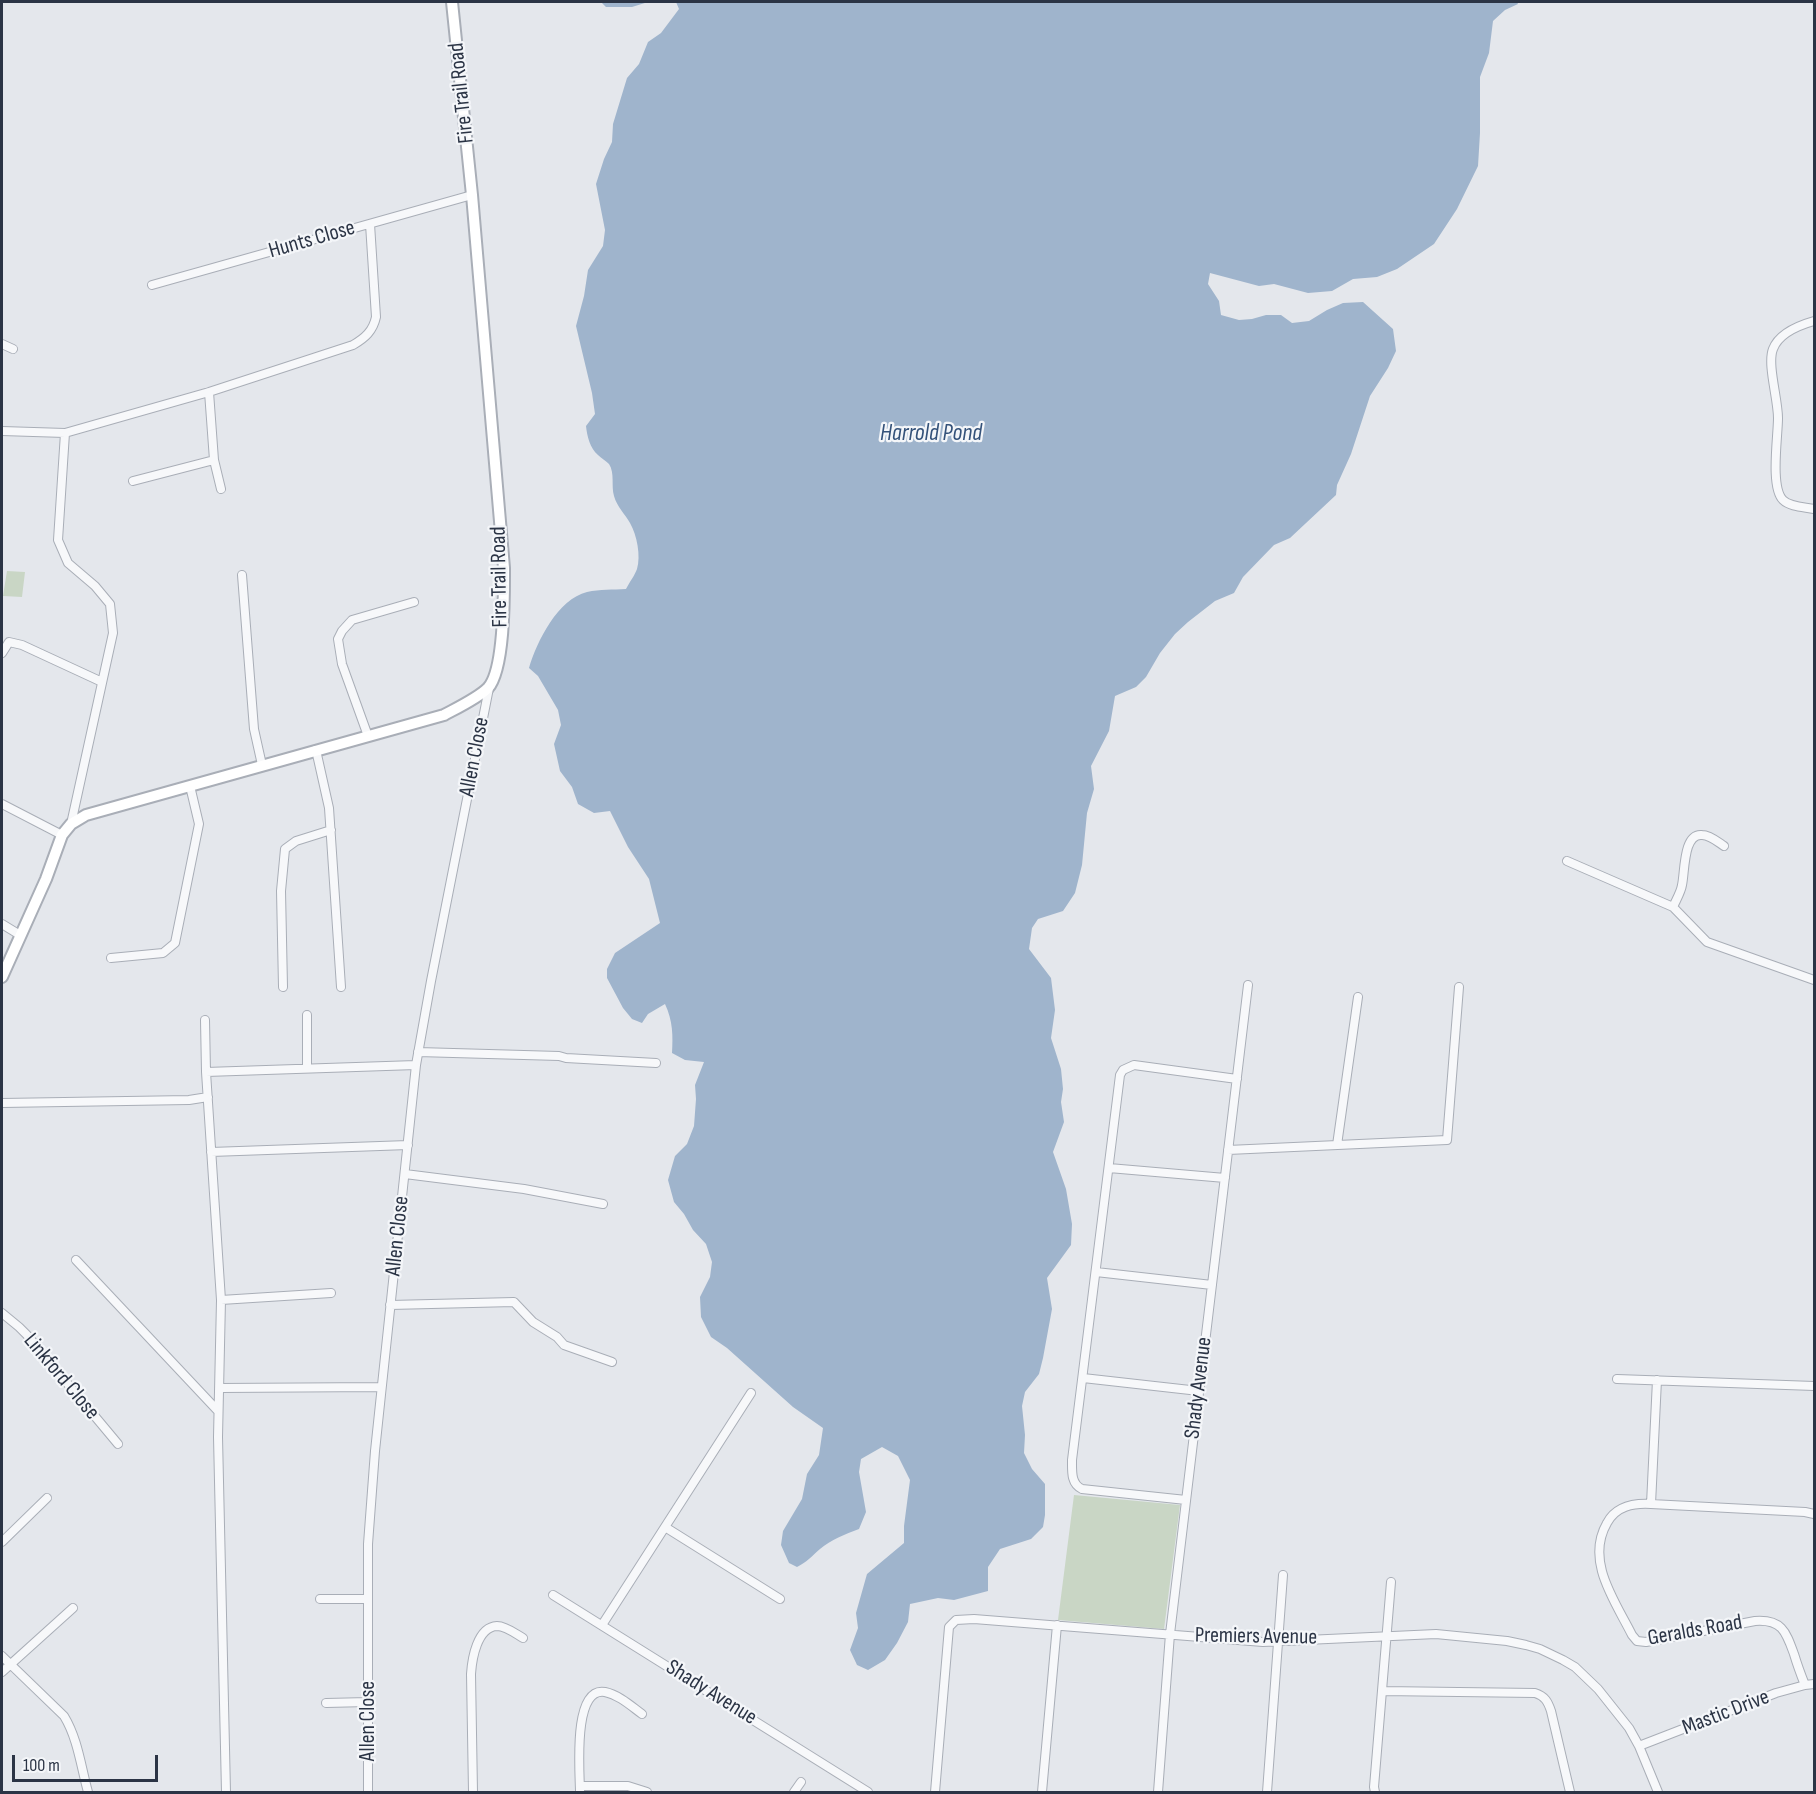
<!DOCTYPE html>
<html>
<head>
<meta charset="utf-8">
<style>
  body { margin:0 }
  #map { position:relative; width:1816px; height:1794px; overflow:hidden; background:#e4e7ec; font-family:"Sofia Sans Condensed",sans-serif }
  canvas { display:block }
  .frame { position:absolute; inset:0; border:3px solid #2b3445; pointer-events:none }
  .scale { position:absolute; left:12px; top:1755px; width:146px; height:27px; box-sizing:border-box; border:3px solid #2b3445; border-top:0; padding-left:8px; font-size:18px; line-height:21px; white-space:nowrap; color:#2b3445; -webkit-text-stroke:4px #f4f6f9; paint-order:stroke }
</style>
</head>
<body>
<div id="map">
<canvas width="1816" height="1794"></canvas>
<div class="frame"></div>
<div class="scale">100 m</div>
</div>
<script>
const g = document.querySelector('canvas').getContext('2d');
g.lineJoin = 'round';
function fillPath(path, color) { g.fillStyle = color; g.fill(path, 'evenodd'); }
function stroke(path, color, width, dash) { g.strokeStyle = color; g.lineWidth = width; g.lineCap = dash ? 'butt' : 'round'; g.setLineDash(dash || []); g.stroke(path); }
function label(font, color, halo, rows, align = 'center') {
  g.font = font + ' "Sofia Sans Condensed",sans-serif'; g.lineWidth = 4.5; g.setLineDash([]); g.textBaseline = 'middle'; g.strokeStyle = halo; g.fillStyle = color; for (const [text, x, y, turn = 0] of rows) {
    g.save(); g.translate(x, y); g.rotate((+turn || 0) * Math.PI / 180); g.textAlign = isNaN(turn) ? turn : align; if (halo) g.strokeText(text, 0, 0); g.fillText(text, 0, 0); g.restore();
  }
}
fillPath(new Path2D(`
  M7,571L25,572L22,597L3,596Z
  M1074,1495L1180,1505L1164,1629L1058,1620Z`), '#c9d6c5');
fillPath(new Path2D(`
  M601,2H648L632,7H606Z
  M676,2H1517L1518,4L1505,10L1493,21L1489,53L1480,77V133L1478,166L1457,209L1434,244L1397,269L1377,277L1353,279L1332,291L1308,293L1274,284L1259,286L1210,273L1208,284L1219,301L1221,315L1239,320L1252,319L1266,315H1281L1292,323L1309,321L1327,310L1343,303L1363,302L1393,329L1396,351L1388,368L1370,396L1351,454L1337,485L1336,495L1290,538L1274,545L1243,577L1234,593L1215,601L1188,622L1175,634L1160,653L1146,677L1136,687L1115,696L1109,731L1091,766L1094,789L1087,813L1082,865L1075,893L1063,911L1038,919L1032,928L1029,949L1051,978L1055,1010L1051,1038L1061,1069L1063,1089L1061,1102L1064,1122L1053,1152L1066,1189L1072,1224L1071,1245L1047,1278L1052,1309L1043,1358L1039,1374L1025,1392L1022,1406L1025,1435L1024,1453L1032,1469L1045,1484V1515L1043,1527L1031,1539L1000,1549L988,1567V1591L954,1600L938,1598L910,1604L908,1622L897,1643L885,1660L868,1670L857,1665L850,1650L858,1628L856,1613L867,1574L904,1543V1526L910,1480L898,1456L882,1447L861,1459L859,1472L866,1512L859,1529C845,1534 831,1540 820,1549C812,1556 807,1562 797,1567L789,1563L781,1545L783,1531L802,1499L807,1474L819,1455L823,1428L793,1407L727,1348L711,1337L701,1317L700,1297L710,1277L712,1262L706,1244L693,1230L684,1214L674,1202L668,1180L675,1156L687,1144L694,1126L696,1099L695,1085L704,1062L685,1060L672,1053C673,1036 673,1021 665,1004L648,1014L642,1023L632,1019L623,1008L607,978V969L615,953L660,923L649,879L628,847L610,811L594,813L578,804L572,787L560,771L554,744L561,725L558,710L538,676L529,668C537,641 558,599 587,592C600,589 613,590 626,589C629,583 635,575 637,569C641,556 637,535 630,523C625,514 617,507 614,496C611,486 615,473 609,464C606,461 601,458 598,455C590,448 587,436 586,426L595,414L592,393L576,326L584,296L588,270L603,246L605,230L596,184L604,159L612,142L613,124L627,78L639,64L648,42L661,33L679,9Z`), '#9fb4cc');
const street = new Path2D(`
  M152,285L472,195
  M1814,321C1800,325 1779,333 1773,349C1767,364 1778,399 1778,418C1778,437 1770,487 1783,500C1790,507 1805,507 1814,509
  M2,344L13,349
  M2,431L65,433L209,392L353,345C365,338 373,331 376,317L370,224
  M65,433L58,540L68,563L95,586L110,604L113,633L71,824
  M214,460L221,489
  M133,481L214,460L209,392
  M242,575L254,729L262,765
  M2,653L9,642L22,645L102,682
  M368,736L342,664L338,639L342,631L352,620L414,602
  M316,750L329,808L341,987
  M2,804L62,835
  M1567,861L1673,907L1707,942L1814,980
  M1673,907C1676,900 1681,892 1682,885C1685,872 1683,833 1702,835C1710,835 1718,842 1724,846
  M2,924L20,935
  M111,958L163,953L175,943L199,824L190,786
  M283,987L281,891L285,849L296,841L331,830
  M307,1015V1068
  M205,1020L206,1072L221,1300L218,1437L226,1792
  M418,1052L559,1056L566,1058L656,1063
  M206,1072L416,1065
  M2,1103L189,1100L208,1097
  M1337,1145L1358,997
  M1228,1150L1447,1140L1459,987
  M211,1152L408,1145
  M1109,1168L1225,1178
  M405,1174L524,1189L603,1204
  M76,1260L218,1411
  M1096,1272L1212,1285
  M221,1300L331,1293
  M390,1305L514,1302L533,1322L557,1337L564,1345L612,1362
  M2,1313L19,1327L27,1335L118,1444
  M1083,1378L1199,1391
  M1617,1379L1814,1386
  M220,1388L381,1387
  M1186,1500L1082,1489C1071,1484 1072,1472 1072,1460L1120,1075L1123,1070L1134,1065L1237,1079
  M1651,1504L1657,1380
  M665,1527L780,1599
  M2,1542L47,1498
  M553,1595L868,1792
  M320,1599H368
  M602,1625L751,1393
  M2,1656L64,1716C78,1739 81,1767 88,1792
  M2,1672L73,1608
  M1805,1685C1801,1675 1797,1664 1794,1654C1786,1632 1782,1619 1755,1621L1646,1642L1637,1641L1632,1635C1615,1601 1585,1561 1607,1523C1616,1506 1633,1503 1651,1504L1805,1512L1814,1514
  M1382,1691L1535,1693C1545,1696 1548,1702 1551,1711L1570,1792
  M326,1703L368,1702
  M1639,1746L1776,1693L1805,1685L1814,1684
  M580,1786H628L647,1792
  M368,1792V1544L375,1451L416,1065L431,981L489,688
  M473,1792L471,1674C472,1659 477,1627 497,1626C506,1626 516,1634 523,1638
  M580,1792C580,1774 572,1686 605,1692C619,1695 631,1706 642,1714
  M794,1792L801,1782
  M935,1792L949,1627L956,1620L974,1619L1263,1642L1436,1634L1507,1641L1526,1645L1540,1649L1563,1660L1575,1667L1598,1689L1629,1728L1639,1746L1658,1792
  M1042,1792L1057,1625
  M1158,1792L1170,1634L1248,985
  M1267,1792L1283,1575
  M1375,1792L1374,1787L1391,1582`);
const secondary = new Path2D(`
  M2,977L46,879L62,835L71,824L86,815L444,715C457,708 478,698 488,688C505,669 504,593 504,568L472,195L452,2`);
stroke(street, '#a9aeb7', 10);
stroke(secondary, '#a9aeb7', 14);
stroke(street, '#f7f8fa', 8);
stroke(secondary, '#fff', 10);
label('22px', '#2b3445', '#f4f6f9', [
  ["Fire Trail Road",462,93,-96],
  ["Hunts Close",312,240,-16],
  ["Fire Trail Road",500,577,-91],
  ["Allen Close",475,757,-79],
  ["Allen Close",398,1236,-84],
  ["Linkford Close",61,1377,50],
  ["Shady Avenue",1199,1388,-83],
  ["Geralds Road",1695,1631,-10],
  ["Premiers Avenue",1256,1637,1],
  ["Shady Avenue",711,1693,32],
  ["Mastic Drive",1726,1713,-21],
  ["Allen Close",368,1721,-90]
]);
label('italic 24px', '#34527a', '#f4f6f9', [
  ["Harrold Pond",931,434]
]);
</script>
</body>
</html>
